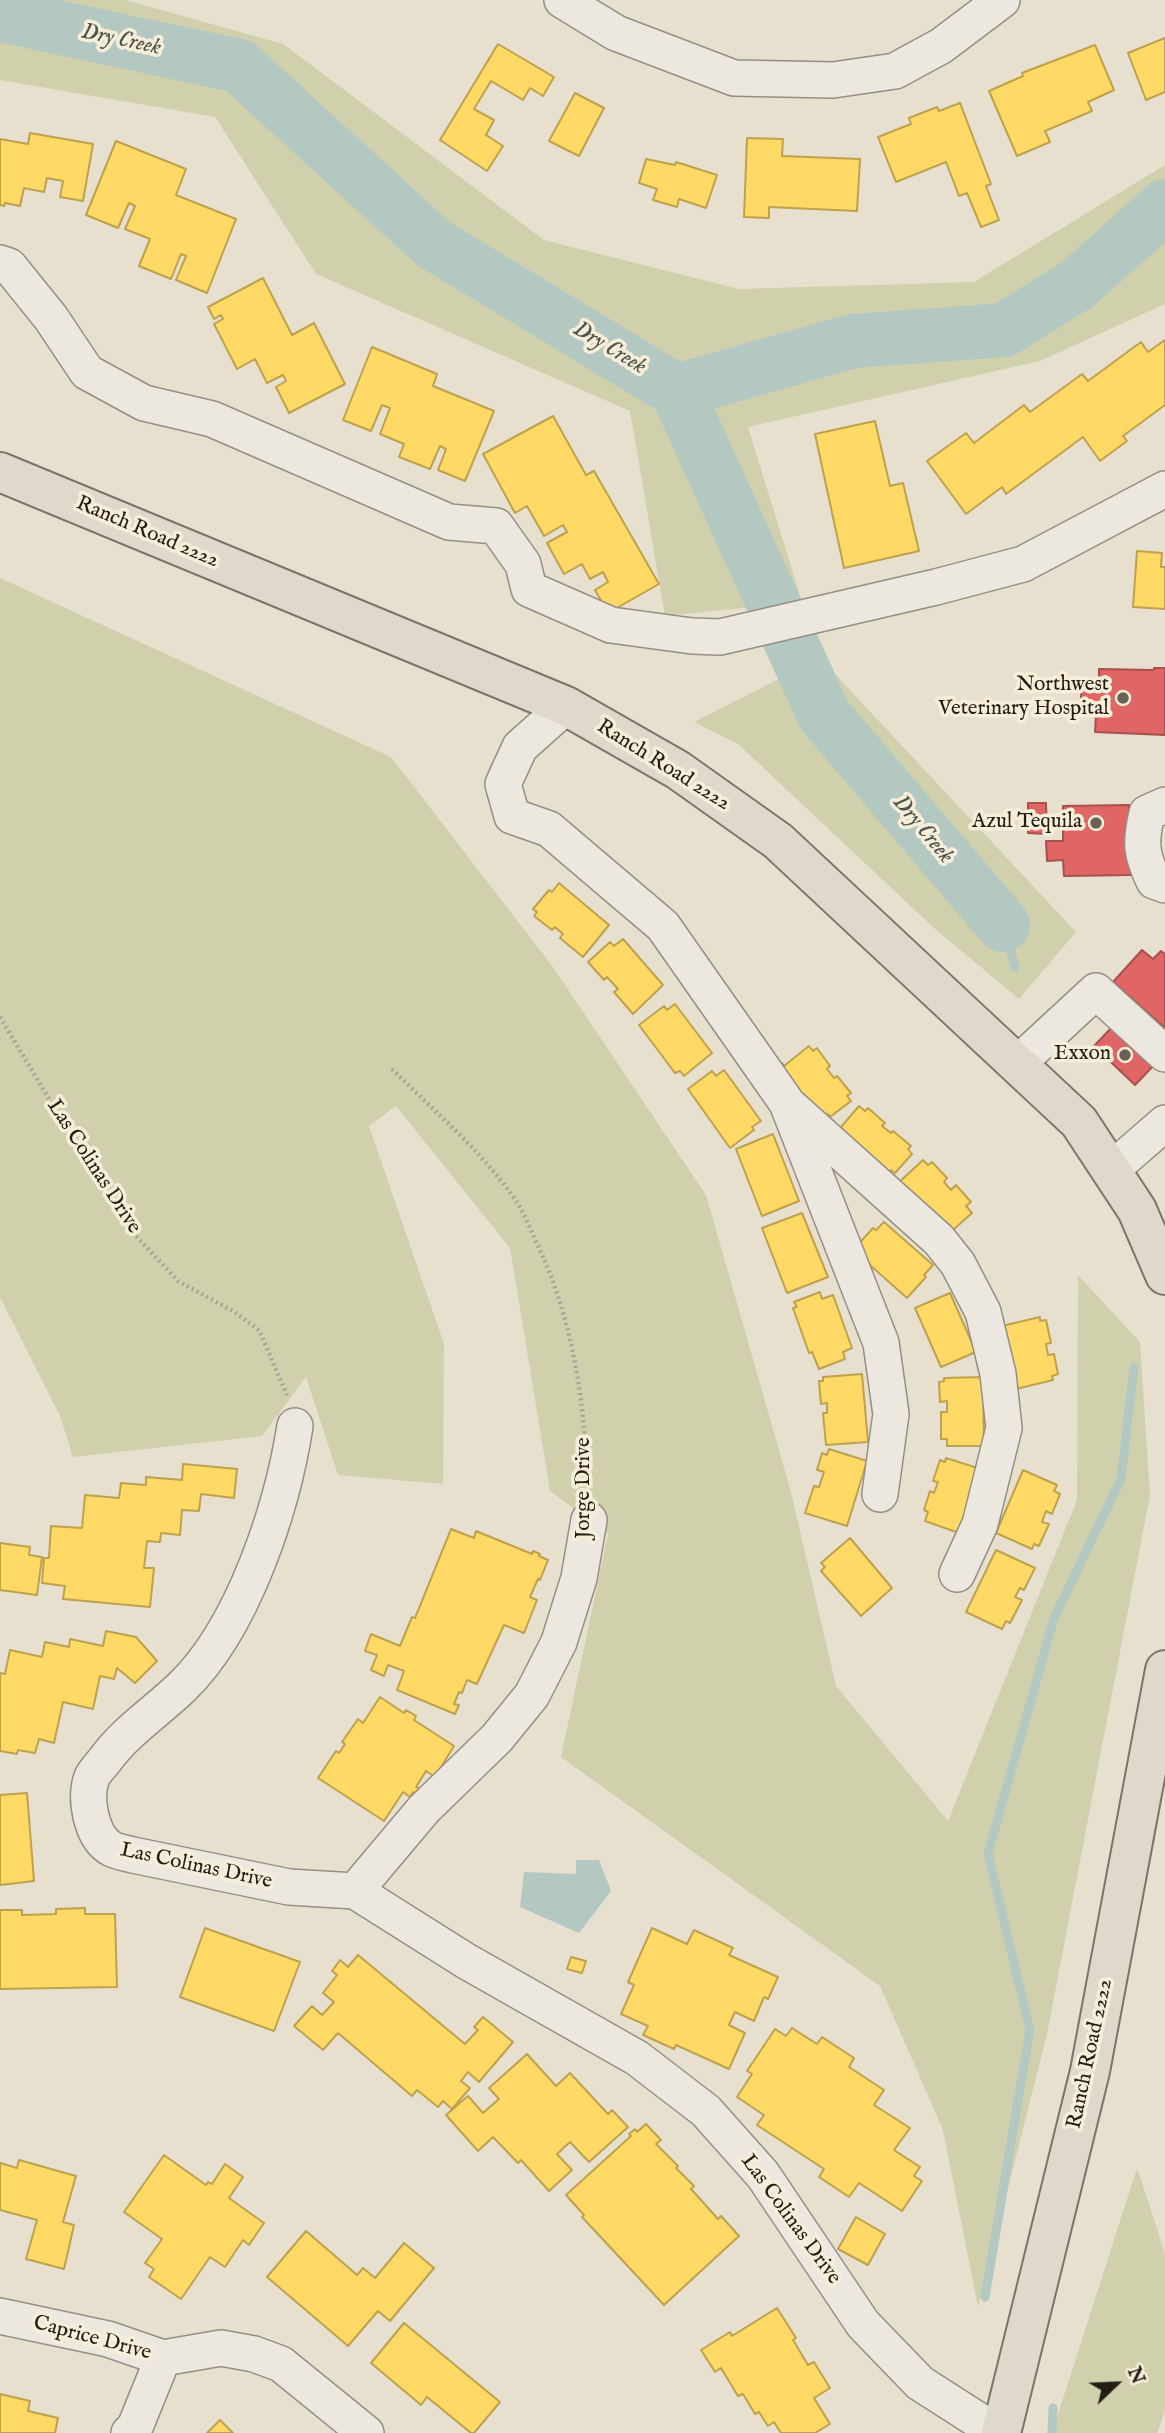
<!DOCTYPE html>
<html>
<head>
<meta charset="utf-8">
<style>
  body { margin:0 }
  #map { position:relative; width:1165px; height:2433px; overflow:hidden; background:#e8e0ce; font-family:"IM FELL English",serif }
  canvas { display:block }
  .north { position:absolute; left:1081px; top:2349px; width:70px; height:70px; -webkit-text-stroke:5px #f7eed9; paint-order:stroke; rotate:67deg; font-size:19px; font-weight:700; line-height:28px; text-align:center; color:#251d13 }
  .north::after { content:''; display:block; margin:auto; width:24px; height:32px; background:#251d13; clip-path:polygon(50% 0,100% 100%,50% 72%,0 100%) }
</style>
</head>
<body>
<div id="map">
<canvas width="1165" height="2433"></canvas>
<div class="north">N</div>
</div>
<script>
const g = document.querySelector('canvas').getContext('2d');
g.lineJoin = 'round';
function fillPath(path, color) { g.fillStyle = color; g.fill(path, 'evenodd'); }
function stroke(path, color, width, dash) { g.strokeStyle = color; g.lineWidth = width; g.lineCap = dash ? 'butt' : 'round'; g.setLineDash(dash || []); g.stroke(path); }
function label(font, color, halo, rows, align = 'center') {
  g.font = font + ' "IM FELL English",serif'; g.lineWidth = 7; g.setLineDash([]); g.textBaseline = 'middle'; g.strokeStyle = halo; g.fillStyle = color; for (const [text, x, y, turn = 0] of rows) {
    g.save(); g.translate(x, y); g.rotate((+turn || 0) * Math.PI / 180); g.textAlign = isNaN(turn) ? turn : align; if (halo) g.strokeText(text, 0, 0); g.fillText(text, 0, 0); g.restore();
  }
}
fillPath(new Path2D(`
  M0,0H126L283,44L544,240L739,289L974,282L1165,165V304L1040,361L748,427L802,602L665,616L630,411L316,274L215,117L0,80Z
  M0,578L391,757L553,967L706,1195L791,1492L836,1686L948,1821L1077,1500L1078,1275L1140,1342L1150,1495L1047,2034L978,2307L943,2130L880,1986L561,1757L608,1534L550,1491L510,1248L396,1106L369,1126L444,1344L443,1484L338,1475L306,1377L262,1436L73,1457L60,1416L0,1297Z
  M820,658L1076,932L1019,999L934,928L738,744L694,722Z
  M1137,2168L1165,2253V2411L1157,2433H1052Z`), '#d1d0ac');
fillPath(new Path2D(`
  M576,1860H599L611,1891L579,1933L520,1907L524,1872L576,1874Z`), '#b4c8c2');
const homes = new Path2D(`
  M1165,38V92L1146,100L1128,53Z
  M498,44L554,77L543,96L530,88L523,100L491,81L474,109L494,120L486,135L503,146L487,171L440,140Z
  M1095,45L1114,90L1088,102L1092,111L1045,131L1050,142L1017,156L989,91L1023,76L1022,73Z
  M575,93L604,108L579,156L549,141Z
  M960,103L991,184L986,186L999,220L981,227L967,193L959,196L946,162L896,182L878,137L911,124L909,118L937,107L939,111Z
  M30,133L93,144L83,201L60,197L63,181L47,178L44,192L24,188L20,206L5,203L4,206L0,205V139L28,144Z
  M747,138L783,139L782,156L860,159L857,211L769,207V218L744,217Z
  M116,141L186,169L176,195L236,219L207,293L176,280L186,256L181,254L171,279L139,266L150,239L125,229L135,206L129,203L118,228L86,215Z
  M646,159L675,165L676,162L717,175L706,208L679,199L677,207L653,200L657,189L639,183Z
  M263,278L292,335L314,323L345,384L289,413L276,387L286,381L283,375L267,383L255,359L237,369L214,324L223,319L221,315L214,319L208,307Z
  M1165,340V405L1123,436L1127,441L1100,461L1083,437L1006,494L1002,487L966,514L927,461L966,433L974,443L1024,405L1030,412L1082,374L1088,381L1141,342L1148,352Z
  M372,347L437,374L433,386L494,411L465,481L438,470L446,449L440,446L430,469L399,457L404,444L380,434L390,408L382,405L371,431L343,420Z
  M553,416L586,475L594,471L659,584L608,613L595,590L608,582L603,572L590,579L582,564L564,574L547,543L567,532L563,525L544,536L527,506L515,513L483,454Z
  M875,421L890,486L903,483L919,551L844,568L815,434Z
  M1137,551L1162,553L1161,567H1165V609L1133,607Z
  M559,883L609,925L583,957L560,938L563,934L555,927L552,930L534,916L537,912L533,909L549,890L552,892Z
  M623,939L663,985L633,1014L614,992L618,989L607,977L604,980L588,962L610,942L614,946Z
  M675,1004L712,1053L684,1076L680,1071L675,1073L639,1025L664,1006L667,1010Z
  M809,1046L813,1051L817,1048L830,1066L827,1069L834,1078L837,1076L851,1093L847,1096L851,1101L830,1117L828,1114L819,1121L778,1066L782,1063L784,1066Z
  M724,1070L761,1121L752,1127L754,1130L730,1148L688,1089L712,1071L716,1076Z
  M859,1106L865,1111L868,1108L885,1123L882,1126L891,1133L893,1131L911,1146L908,1149L912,1154L895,1173L891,1170L884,1178L835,1134Z
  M773,1134L799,1201L762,1216L736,1149Z
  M923,1160L928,1165L932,1162L947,1178L944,1182L951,1190L956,1185L971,1202L966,1206L972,1213L952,1231L896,1185Z
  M802,1213L828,1277L787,1293L762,1228Z
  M884,1222L933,1265L924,1275L926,1277L907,1298L853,1250L873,1228L876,1230Z
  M820,1292L822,1299L833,1295L852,1348L843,1352L845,1359L819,1369L812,1352L809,1353L793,1308L797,1307L794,1302Z
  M950,1293L976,1352L941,1367L915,1308Z
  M1040,1317V1321L1046,1320L1051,1343L1046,1344L1048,1355L1054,1354L1058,1374L1052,1376L1053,1380L1016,1389L1002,1326Z
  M862,1374L868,1442L826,1445L823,1413H827V1403L821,1404L819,1381H823V1377Z
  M983,1377L984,1446H947V1439H941V1412H947V1401L940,1402L939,1382L944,1381V1378Z
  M829,1449L867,1461L847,1526L805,1513L814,1486L819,1487L824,1472L817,1470L822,1453L827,1455Z
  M946,1458L984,1470L962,1534L925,1521L928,1512L924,1510L930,1491L934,1493L938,1482L933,1481L940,1460L945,1462Z
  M183,1464L237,1469L234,1498L201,1494L199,1511L182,1510L180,1535L161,1533L160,1542L147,1541L144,1568H154L150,1607L63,1599L65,1586L42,1583L44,1558H49L51,1526L82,1528L85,1495L119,1498L121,1483L146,1485V1477L182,1480Z
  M1023,1470L1057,1485L1054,1491L1060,1494L1052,1514L1046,1511L1042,1522L1049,1524L1039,1546L1034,1544L1032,1549L996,1533Z
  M451,1529L474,1538L476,1531L532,1554L533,1551L540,1554L539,1556L548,1560L540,1580L538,1579L530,1597L537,1600L524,1633L504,1625L477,1684L467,1680L462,1693L459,1692L454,1704L459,1705L455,1714L397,1690L404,1671L388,1665L384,1676L371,1670L377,1655L365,1651L371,1634L400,1646L412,1617L415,1618Z
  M850,1538L892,1588L861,1616L821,1571L825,1567L821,1563Z
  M0,1543L30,1547L29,1555L42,1557L37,1595L0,1590Z
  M996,1550L1035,1568L1024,1590L1020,1588L1015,1597L1022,1600L1010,1623L1006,1621L1002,1629L966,1612Z
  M106,1631L136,1637L157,1661L135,1683L117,1668L114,1679L100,1676L93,1709L63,1702L54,1743L39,1739L35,1753L18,1750L17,1754L0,1751V1673L5,1674L10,1650L42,1657L45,1642L69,1647L70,1639L103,1646Z
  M380,1697L404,1713L406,1710L416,1716L414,1720L454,1746L435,1777L426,1771L416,1787L419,1788L416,1794L413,1792L410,1797L403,1792L384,1821L318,1778L336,1751L339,1753L345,1744L342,1742L358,1719L363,1723Z
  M27,1793L34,1881L0,1885V1795Z
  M85,1908V1914H115L117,1987L0,1989V1910H22V1915L56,1914V1909Z
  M205,1928L300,1962L274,2031L180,1997Z
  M652,1928L687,1944L694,1930L733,1948L729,1955L778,1977L768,1999L764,1997L754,2021L735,2012L729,2025L745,2033L729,2069L676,2045L674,2049L643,2035L648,2026L621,2014L634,1985L628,1982Z
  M358,1955L465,2044L478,2030L474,2027L483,2017L513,2042L479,2082L468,2072L461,2081L470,2088L452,2109L443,2101L438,2107L417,2090L412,2096L338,2033L323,2050L294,2026L312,2006L322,2015L334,2002L323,1993L337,1975L332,1971L340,1960L348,1967Z
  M571,1957L586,1961L582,1973L567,1969Z
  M792,2028L817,2044L822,2037L854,2058L849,2067L884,2090L874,2105L910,2128L894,2150L920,2167L914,2176L922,2181L902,2211L859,2183L849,2197L819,2177L824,2169L757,2125L764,2115L737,2097L752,2074L747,2071L775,2029L786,2036Z
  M527,2054L556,2086L570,2073L608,2114L612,2110L628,2127L589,2162L570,2142L557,2154L572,2170L549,2191L521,2160L518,2163L493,2137L478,2151L446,2115L468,2096L483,2113L499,2099L489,2088Z
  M646,2124L661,2140L656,2144L678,2166L676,2168L694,2186L691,2189L718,2219L721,2216L739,2236L664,2305L582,2217L584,2215L566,2195L631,2136L629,2134L635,2129L637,2132Z
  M164,2155L206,2185L208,2182L212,2184L225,2164L243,2177L229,2198L264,2223L249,2245L243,2240L225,2267L210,2257L181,2299L149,2277L154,2269L145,2263L162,2239L124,2212Z
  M19,2160L76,2176L63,2222L74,2225L64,2269L26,2259L37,2220L0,2210V2163L17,2168Z
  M856,2217L885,2234L868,2265L838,2249Z
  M306,2231L357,2275L363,2268L375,2278L404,2243L434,2268L390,2321L378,2311L348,2346L267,2277Z
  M777,2308L796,2338L793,2340L808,2365L814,2362L830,2388L814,2398L830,2424L815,2433H781L774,2422L768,2426L759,2412L755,2414L743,2394L738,2396L721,2368L715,2372L701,2350L730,2332L732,2336Z
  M404,2323L500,2402L474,2433H471L427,2397L421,2405L371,2363Z
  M0,2394L30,2401L28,2411L58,2418L55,2433H0Z
  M220,2420L233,2433H207Z`);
fillPath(homes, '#ffd966');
stroke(homes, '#bea14d', 2);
const shops = new Path2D(`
  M1154,668H1165V735L1095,732L1096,714H1080L1082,682H1099V669L1154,670Z
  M1028,803H1046L1047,834L1028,833Z
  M1129,805L1131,875L1064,876L1063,860L1047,861L1046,841H1063V806Z
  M1142,950L1153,959L1161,951L1165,954V1028L1113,982Z
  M1114,1025L1156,1063L1135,1085L1094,1046Z`);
fillPath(shops, '#e06666');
stroke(shops, '#a8504d', 2);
stroke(new Path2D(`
  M1003,925L1015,967
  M985,2297L1030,2030L988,1854L1054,1618L1121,1479L1134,1367
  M1052,2433L1053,2408`), '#b4c8c2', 9);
stroke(new Path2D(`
  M0,15L239,66L434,244L677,391L824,715L1003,925
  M677,391L853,341L1004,330L1078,284L1165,206`), '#b4c8c2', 54);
const minor = new Path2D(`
  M562,0L616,33L734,78L833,80L895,71L941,46L1002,0
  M0,263L9,266L51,318L87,372L144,403L212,419L449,522L496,526L523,564L529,589L611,625L692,636L720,637L936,587L1023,564L1165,489
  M566,706L520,747L503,784L512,816L549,829L663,926L787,1103L881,1343L891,1414L880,1494
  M1165,805L1147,813C1140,843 1141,854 1154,881L1165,885
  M1017,1064L1096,991L1165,1054
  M792,1108L939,1240L958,1264L983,1312L998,1374L1004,1428L980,1524L957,1574
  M1111,1170L1165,1123
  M295,1426C282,1509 243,1628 182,1687C156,1712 126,1731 105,1760C101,1765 95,1771 92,1777C84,1798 91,1838 112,1849C118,1852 126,1853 133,1855L289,1887L355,1891L466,1961L637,2058L706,2111L763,2175L863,2324L920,2383L998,2433
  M355,1891L424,1809L497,1738L532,1695L559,1642L579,1578L589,1520
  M0,2316L108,2339L163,2358L221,2348L254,2354L281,2364L366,2433
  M129,2433L135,2427L163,2358`);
const major = new Path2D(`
  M0,472L566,706L678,770L778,841L1079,1122L1137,1210L1165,1275
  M1001,2433L1090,2071L1165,1670`);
stroke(minor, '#948f84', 38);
stroke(major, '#79746a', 42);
stroke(new Path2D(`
  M0,1017L122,1221L178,1281L233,1311L259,1330L287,1395
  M392,1069C434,1111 482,1151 516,1201C524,1212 529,1227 535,1239C574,1321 584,1399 588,1488`), '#a7a39b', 4.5, [2, 3.5]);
stroke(minor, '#ece8e0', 35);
stroke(major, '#e0d8ca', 38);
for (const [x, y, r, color] of [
  [1123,698,7,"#696154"],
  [1096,823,7,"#696154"],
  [1125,1055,7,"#696154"]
]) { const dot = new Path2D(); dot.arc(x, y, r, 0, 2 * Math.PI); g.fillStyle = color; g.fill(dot); stroke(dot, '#f7eed9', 2.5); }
label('21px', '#251d13', '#f7eed9', [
  ["Ranch Road 2222",147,533,23],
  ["Ranch Road 2222",663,766,32],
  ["Las Colinas Drive",93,1167,57],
  ["Jorge Drive",585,1488,-90],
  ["Las Colinas Drive",196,1867,12],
  ["Ranch Road 2222",1091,2054,-78],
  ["Las Colinas Drive",790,2220,54],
  ["Caprice Drive",92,2339,15]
]);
label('21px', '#251d13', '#f7eed9', [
  ["Northwest",1109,686],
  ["Veterinary Hospital",1109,710],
  ["Azul Tequila",1082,823],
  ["Exxon",1111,1055]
], 'right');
label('italic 23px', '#4f554e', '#f7eed9', [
  ["Dry Creek",121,41,12],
  ["Dry Creek",609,349,31],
  ["Dry Creek",922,830,50]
]);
</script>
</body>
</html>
